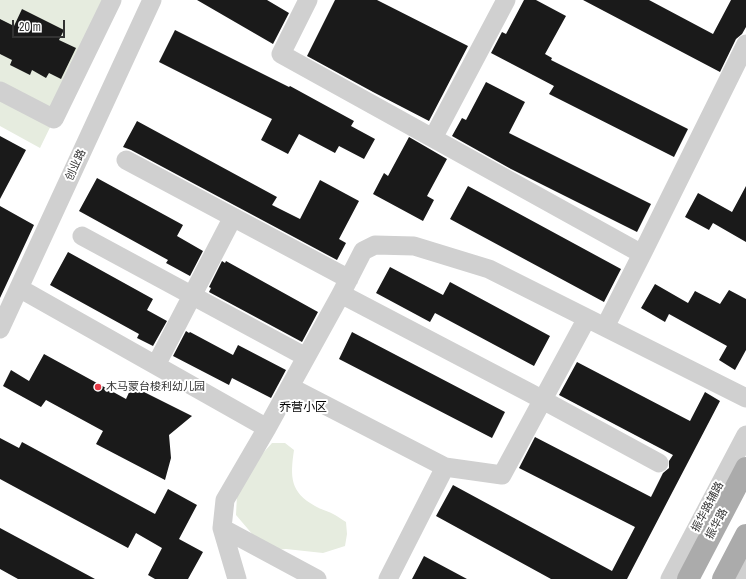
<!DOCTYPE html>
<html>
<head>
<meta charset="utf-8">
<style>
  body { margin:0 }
  #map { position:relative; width:746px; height:579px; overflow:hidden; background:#fff; font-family:"Archivo Narrow",sans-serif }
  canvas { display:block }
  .scale { position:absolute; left:12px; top:20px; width:53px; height:18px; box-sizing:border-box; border:2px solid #333; border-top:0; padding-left:5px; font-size:12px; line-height:14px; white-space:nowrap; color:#333; -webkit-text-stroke:3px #fff; paint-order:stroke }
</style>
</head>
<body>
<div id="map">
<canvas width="746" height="579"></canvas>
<div class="scale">20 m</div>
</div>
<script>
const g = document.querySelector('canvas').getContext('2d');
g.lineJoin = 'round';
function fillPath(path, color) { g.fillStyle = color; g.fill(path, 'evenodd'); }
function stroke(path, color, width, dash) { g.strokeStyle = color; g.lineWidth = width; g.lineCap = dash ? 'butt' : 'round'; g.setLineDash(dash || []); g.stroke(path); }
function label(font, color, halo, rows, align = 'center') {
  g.font = font + ' "Archivo Narrow","Noto Sans SC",sans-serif'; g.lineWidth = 4; g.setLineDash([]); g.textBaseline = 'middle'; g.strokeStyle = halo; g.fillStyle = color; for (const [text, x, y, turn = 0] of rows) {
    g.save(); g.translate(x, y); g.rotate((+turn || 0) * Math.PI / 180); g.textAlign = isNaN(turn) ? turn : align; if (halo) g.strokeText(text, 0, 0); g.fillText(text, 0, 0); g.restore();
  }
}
fillPath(new Path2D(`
  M0,0H112L40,148L0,126Z
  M272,443H285L294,450C290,477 290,492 315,506C321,510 329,511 335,515C339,517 342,520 346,522L347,534L345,546L323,553L286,549L274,550L259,542L236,515L237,494L253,464Z`), '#e6ecdf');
fillPath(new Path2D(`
  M197,0H267L289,13L273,44Z
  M335,0H377L468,46L429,121L373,92L307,56Z
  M524,0H536L566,16L545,54L552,58L551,60L688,129L674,157L549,94L554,86L491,53L502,32L506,34Z
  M583,0H649L713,34L731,0H746V27L742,34L736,39L720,72Z
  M22,9L64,30L59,40L76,48L61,79L49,73L46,78L32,70L30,75L10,65L12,60L0,54V19L14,26Z
  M175,30L289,87L290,86L354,121L351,126L375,139L364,159L339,146L335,153L299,134L288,154L261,140L272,119L159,62Z
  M486,82L525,102L509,133L651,204L637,232L511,169L452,136L462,118L466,120Z
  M137,121L277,197L272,205L300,219L320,180L359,201L339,239L346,243L337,260L131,150L123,147Z
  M0,136L26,150L0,199Z
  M409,137L447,159L427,196L434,200L423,221L373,194L384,173L388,176Z
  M97,178L183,225L177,236L203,251L190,276L166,263L168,260L79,211Z
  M468,186L621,269L604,302L450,219Z
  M746,186V242L713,223L709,230L685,217L698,193L732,212Z
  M0,206L34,225L0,298Z
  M68,252L153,299L147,310L167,321L153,346L137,338L139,334L50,285Z
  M222,261L225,263L226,261L318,312L302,342L209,292L211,288L209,287Z
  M390,267L443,295L450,282L550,336L534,366L435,313L430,322L376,293Z
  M655,284L688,303L695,291L720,304L729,290L746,299V350L735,370L719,360L727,346L669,314L665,322L641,308Z
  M186,331L189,333L190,332L233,355L238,345L286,370L271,398L232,378L229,385L173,356Z
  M352,332L505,412L492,438L339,359Z
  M44,354L126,399L132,386L192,416L169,435L171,458L165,480L96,444L103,431L46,400L41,407L3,386L11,370L29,381Z
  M577,362L690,421L705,392L720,401L627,579H551L436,516L453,485L612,571L635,527L519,468L535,437L651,497L663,473L669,468V461L673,455L559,395Z
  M0,438L19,448L22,442L155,514L168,489L197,505L179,539L203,552L188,579H155L148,575L162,548L136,533L128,548L0,479Z
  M0,528L95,579H18L0,569Z
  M424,556L467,579H412Z`), '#1a1a1a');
stroke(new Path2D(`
  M308,0L281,54L642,254L746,44
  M0,91L54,119L112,0
  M433,138L506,0
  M126,160L349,279
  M82,236L306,357
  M19,288L267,428
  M341,294L530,393L659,463
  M605,327L642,254
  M0,329L152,0
  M156,365L233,217
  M290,387L445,467L502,475L587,318
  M222,528L317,579
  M237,579L222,528L225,500L267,428L341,294L363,251L375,245L414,246L489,269L746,398
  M388,579L445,467
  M670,579L746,435
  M740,579L746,567`), '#d0d0d0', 19);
stroke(new Path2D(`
  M688,579L746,468
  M723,579L746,535`), '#ababab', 22);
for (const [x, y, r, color] of [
  [98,387,4,"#e63946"]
]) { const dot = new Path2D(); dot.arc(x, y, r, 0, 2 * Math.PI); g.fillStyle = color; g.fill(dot); stroke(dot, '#fff', 1.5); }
label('11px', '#333', '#fff', [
  ["创业路",76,165,-65],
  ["振华路辅路",708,507,-62],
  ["振华路",717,524,-62]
]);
label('11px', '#333', '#fff', [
  ["木马蒙台梭利幼儿园",106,387]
], 'left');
label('12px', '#000', '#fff', [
  ["乔营小区",303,408]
]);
</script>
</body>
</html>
